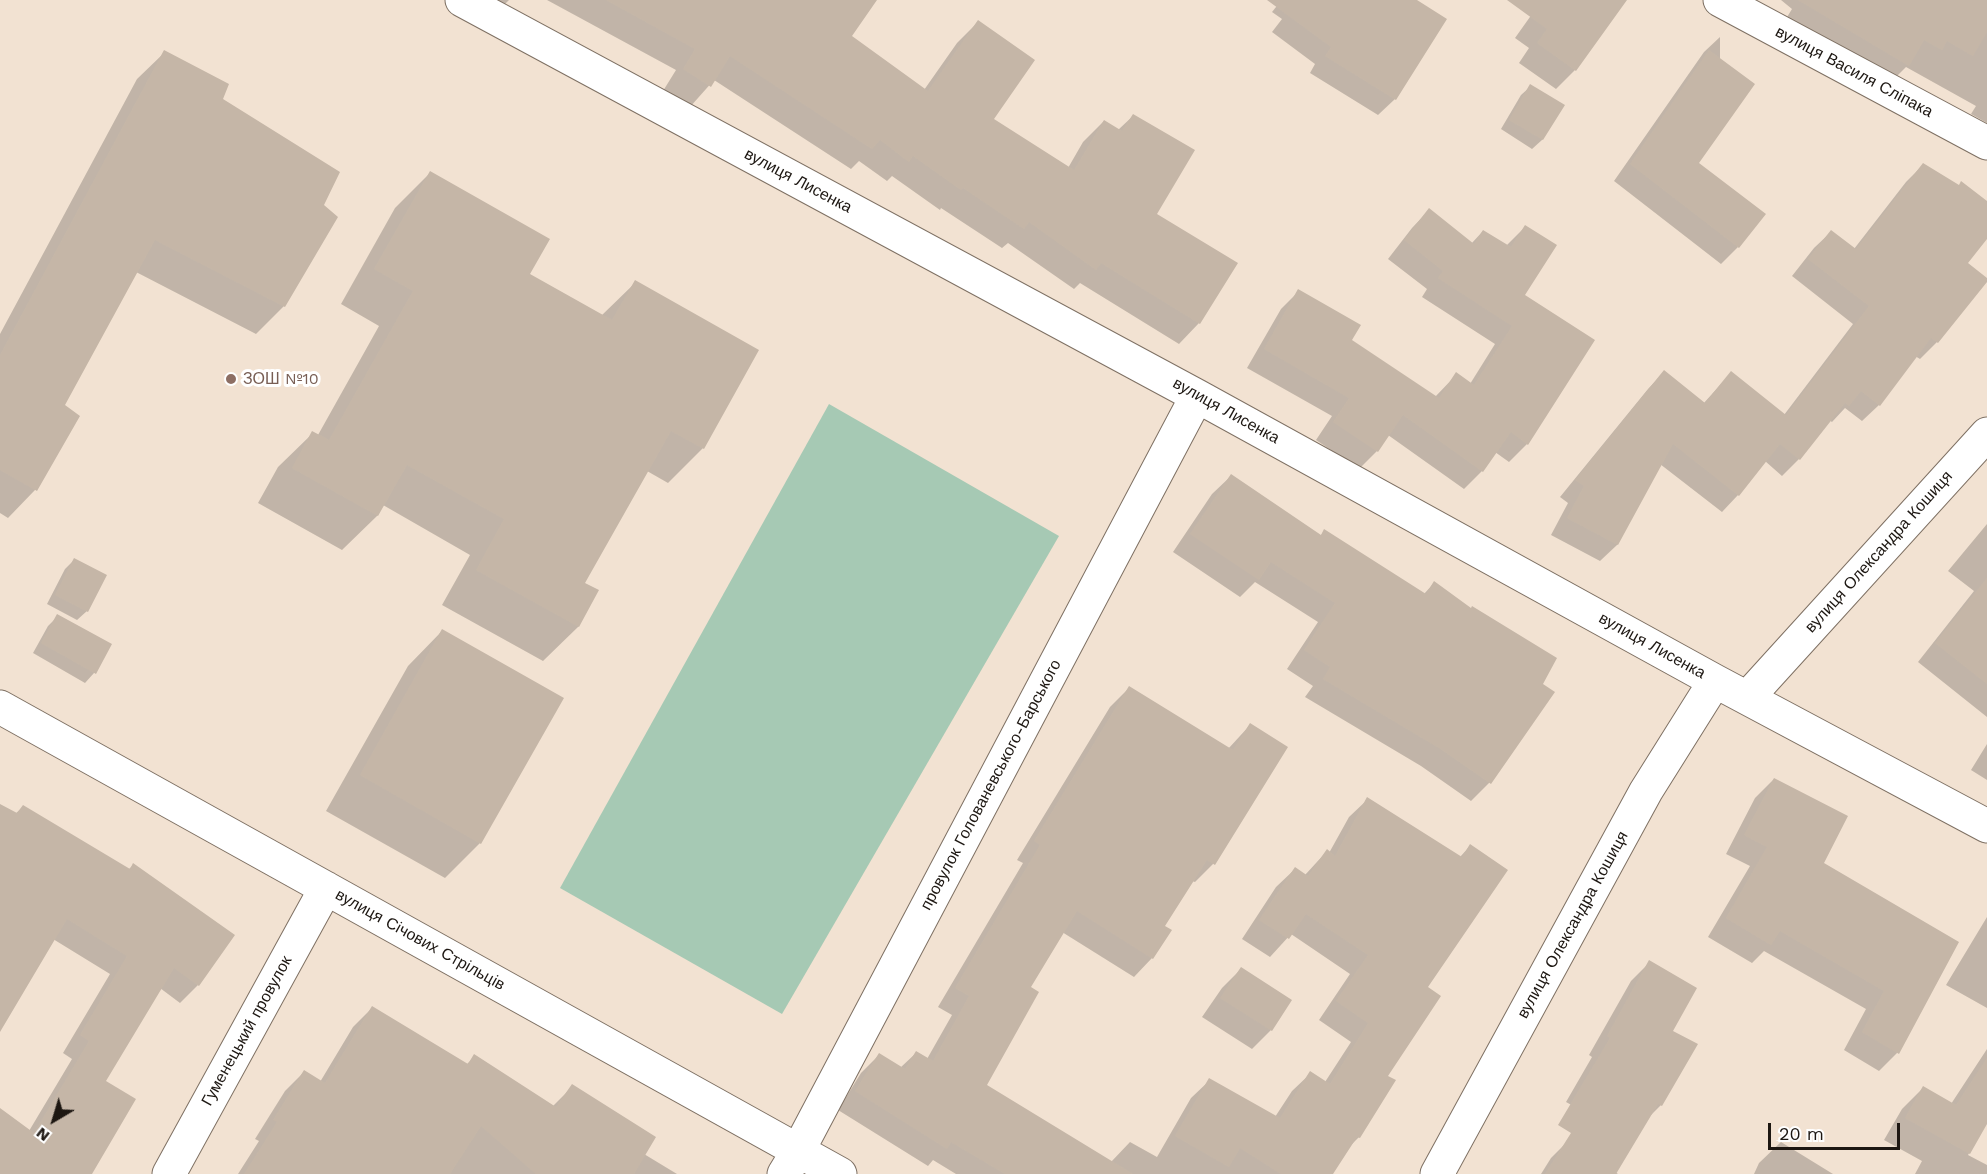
<!DOCTYPE html>
<html>
<head>
<meta charset="utf-8">
<style>
  body { margin:0 }
  #map { position:relative; width:1987px; height:1174px; overflow:hidden; background:#f2e2d2; font-family:"Work Sans",sans-serif }
  canvas { display:block }
  .north { position:absolute; left:24px; top:1090px; width:60px; height:60px; -webkit-text-stroke:4px #fff; paint-order:stroke; rotate:218deg; font-size:16px; font-weight:700; line-height:24px; text-align:center; color:#1d1712 }
  .north::after { content:''; display:block; margin:auto; width:21px; height:27px; background:#1d1712; clip-path:polygon(50% 0,100% 100%,50% 72%,0 100%) }
  .scale { position:absolute; left:1768px; top:1123px; width:132px; height:27px; box-sizing:border-box; border:3px solid #1d1712; border-top:0; padding-left:8px; font-size:18px; line-height:21px; white-space:nowrap; color:#1d1712; -webkit-text-stroke:4px #fff; paint-order:stroke }
</style>
</head>
<body>
<div id="map">
<canvas width="1987" height="1174"></canvas>
<div class="north">N</div>
<div class="scale">20 m</div>
</div>
<script>
const g = document.querySelector('canvas').getContext('2d');
g.lineJoin = 'round';
function fillPath(path, color) { g.fillStyle = color; g.fill(path, 'evenodd'); }
function stroke(path, color, width, dash) { g.strokeStyle = color; g.lineWidth = width; g.lineCap = dash ? 'butt' : 'round'; g.setLineDash(dash || []); g.stroke(path); }
function label(font, color, halo, rows, align = 'center') {
  g.font = font + ' "Work Sans",sans-serif'; g.lineWidth = 6; g.setLineDash([]); g.textBaseline = 'middle'; g.strokeStyle = halo; g.fillStyle = color; for (const [text, x, y, turn = 0] of rows) {
    g.save(); g.translate(x, y); g.rotate((+turn || 0) * Math.PI / 180); g.textAlign = isNaN(turn) ? turn : align; if (halo) g.strokeText(text, 0, 0); g.fillText(text, 0, 0); g.restore();
  }
}
fillPath(new Path2D(`
  M829,404L1059,536L782,1014L560,888Z`), '#a6c9b4');
fillPath(new Path2D(`
  M487,0H509L501,8Z
  M547,0H875L850,36L924,90L957,43L978,22L992,119L1068,168L1083,142L1104,121L1118,130L1134,115L1155,214L1199,323L1179,344L1080,283L1074,289L1008,243L1002,248L941,208L940,210L892,176L887,181L859,161L851,169L714,80L690,107L663,91L676,70Z
  M1277,0H1414L1395,99L1378,115L1310,73L1315,64L1272,32L1282,19L1272,12L1280,2Z
  M1542,0H1606L1575,70L1556,89L1519,63L1529,48L1515,38Z
  M1781,0H1973L1987,8V123L1971,114L1976,106L1906,67L1885,88L1781,27L1792,9Z
  M1720,37V60L1697,163L1738,247L1721,264L1614,181L1704,52Z
  M165,52L222,100L322,205L284,306L256,334L136,272L63,405L78,417L35,490L8,518L0,513V334L137,79Z
  M1531,86L1563,106L1542,140L1532,149L1501,129L1521,95Z
  M1923,165L1987,203V237L1966,263L1987,280L1937,342L1920,359L1915,356L1879,405L1862,421L1845,408L1832,422L1829,420L1799,459L1782,476L1765,461L1738,495L1722,512L1660,464L1617,545L1600,561L1551,535L1568,503L1560,497L1648,389L1664,372L1703,404L1731,373L1784,415L1853,324L1792,276L1814,248L1831,232L1854,249L1906,182Z
  M430,173L528,275L601,316L636,282L703,448L668,483L647,471L583,583L597,591L578,627L543,661L442,605L470,555L383,505L377,516L342,550L258,503L278,467L313,433L318,435L379,326L341,304L395,208Z
  M1429,210L1471,244L1483,231L1506,246L1525,227L1523,295L1527,444L1509,462L1495,452L1482,471L1464,489L1388,435L1377,451L1359,469L1316,440L1332,416L1247,368L1281,309L1299,291L1350,341L1435,397L1457,374L1470,384L1495,344L1422,297L1427,289L1388,259L1412,228Z
  M1231,476L1320,536L1325,531L1424,594L1434,583L1541,685L1552,692L1489,783L1471,801L1421,766L1305,697L1313,686L1287,669L1318,622L1255,582L1240,597L1173,552L1212,494Z
  M1987,524V717L1918,662L1974,591L1948,571Z
  M74,560L87,611L77,620L47,604L65,569Z
  M58,616L110,645L94,673L85,683L33,653L48,626Z
  M442,631L480,843L445,878L326,811L408,666Z
  M1129,688L1228,749L1251,724L1213,864L1195,882L1192,881L1163,926L1169,930L1152,958L1134,977L1062,932L1029,988L985,1086L1111,1162L1130,1142L1157,1157L1191,1098L1210,1080L1275,1117L1292,1091L1311,1073L1325,1082L1351,1042L1319,1020L1350,974L1291,934L1270,957L1242,939L1276,887L1295,869L1305,875L1327,851L1329,853L1349,817L1368,799L1460,857L1470,846L1426,988L1359,1137L1348,1148L1331,1174H956L933,1160L928,1166L838,1110L861,1073L879,1055L900,1068L916,1053L927,1059L952,1015L938,1007L1023,863L1017,860L1110,707Z
  M1987,744V780L1971,770Z
  M1774,779L1822,864L1957,943L1897,1053L1879,1071L1844,1050L1866,1009L1764,951L1752,963L1708,937L1750,866L1726,854L1755,798Z
  M0,805L15,814L23,807L128,870L133,865L198,985L180,1003L160,988L104,1081L90,1174H0V1120L29,1131L72,1059L63,1053L110,974L53,939L0,1022Z
  M1987,917V1008L1946,985Z
  M1650,962L1671,1031L1661,1105L1629,1137L1566,1102L1592,1057L1589,1055L1631,981Z
  M1241,969L1290,1001L1271,1030L1252,1049L1202,1017L1222,988Z
  M372,1008L466,1065L475,1056L552,1107L573,1086L644,1154L677,1174H238L259,1141L255,1139L285,1091L304,1072L320,1082L353,1027Z
  M1987,1049V1121L1968,1155L1987,1165V1174H1915L1922,1161L1884,1140L1902,1109L1923,1088L1951,1104Z
  M1567,1142L1618,1174H1541L1551,1158Z
  M1781,1142L1833,1174H1754L1759,1163Z`), '#0003');
fillPath(new Path2D(`
  M606,0H877L852,36L928,91L978,20L1035,60L994,119L1074,170L1104,120L1122,131L1133,114L1195,150L1157,214L1238,263L1200,324L1101,263L1096,270L1029,222L1024,229L963,188L961,190L913,156L909,162L880,140L872,149L730,56L711,87L683,69L695,49Z
  M1267,0H1417L1447,19L1396,100L1325,56L1331,47Z
  M1507,0H1627L1576,71L1537,43L1547,29Z
  M1798,0H1987V32L1973,56L1947,41L1942,50L1924,40L1909,66Z
  M164,50L229,84L223,99L340,172L324,205L338,217L285,307L155,240L65,405L80,416L37,491L0,470V355Z
  M1709,50L1755,84L1699,163L1766,214L1739,248L1630,164Z
  M1530,84L1565,105L1543,140L1509,120Z
  M1923,163L1959,185L1961,181L1987,201V239L1968,263L1987,278V282L1938,343L1931,338L1880,406L1861,391L1849,406L1845,403L1800,460L1780,444L1739,496L1673,444L1618,545L1567,518L1584,486L1575,480L1664,370L1705,403L1731,371L1786,415L1869,306L1808,259L1831,230L1856,249Z
  M430,171L550,239L530,274L612,320L635,280L759,350L704,449L671,431L585,583L599,590L579,627L476,570L504,519L407,465L378,516L292,468L312,431L329,440L413,291L374,269Z
  M1429,208L1474,244L1483,230L1511,247L1525,225L1557,245L1525,295L1595,340L1528,445L1511,432L1483,472L1403,415L1378,452L1333,422L1349,398L1264,349L1298,289L1361,325L1352,340L1439,398L1456,372L1474,385L1512,326L1438,278L1443,271L1404,240Z
  M1231,474L1321,535L1324,529L1426,594L1434,581L1471,608L1472,606L1557,658L1543,684L1555,692L1491,784L1439,748L1323,679L1330,667L1304,650L1335,603L1271,562L1259,580L1190,534Z
  M74,558L107,575L88,612L55,595Z
  M1987,578V684L1935,643Z
  M57,614L112,644L96,674L41,643Z
  M442,629L564,698L481,844L360,775Z
  M1129,686L1233,750L1250,723L1288,747L1215,865L1207,860L1165,926L1172,930L1153,959L1077,911L1031,987L1039,992L987,1085L1133,1174H1005L951,1142L947,1149L855,1091L879,1053L905,1069L916,1051L933,1061L969,996L955,988L1040,845L1034,841Z
  M1774,778L1848,816L1824,863L1959,942L1899,1054L1862,1032L1884,991L1780,931L1771,945L1726,918L1767,847L1744,835Z
  M1367,797L1462,857L1470,844L1508,870L1428,987L1441,996L1388,1076L1396,1080L1360,1138L1357,1137L1333,1174H1281L1240,1148L1229,1167L1175,1136L1209,1078L1280,1118L1310,1071L1330,1084L1368,1023L1336,1001L1368,955L1306,914L1289,939L1259,920L1295,867L1308,876L1327,849L1335,856Z
  M0,804L17,813L23,805L130,869L133,863L235,935L199,986L174,968L106,1081L136,1099L92,1174H0V1108L34,1133L89,1041L80,1035L127,956L67,919L0,1032Z
  M1649,960L1697,988L1673,1031L1698,1044L1662,1106L1658,1104L1616,1174H1545L1571,1133L1558,1125L1610,1038L1607,1036Z
  M1241,967L1292,1000L1272,1031L1220,998Z
  M372,1006L468,1064L474,1054L556,1107L572,1084L656,1137L634,1174H536L481,1126L450,1174H244L277,1122L273,1120L304,1070L325,1083Z
  M1987,1058V1124L1970,1154L1905,1118L1923,1086L1956,1105Z`), '#c5b6a7');
const minor = new Path2D(`
  M462,0L1197,396L1715,681L1987,826
  M1720,0L1987,143
  M1748,697L1987,434
  M0,707L840,1174
  M169,1174L326,888
  M784,1174L798,1151L1197,396
  M1437,1174L1646,791L1715,681`);
stroke(minor, '#7e7063', 35);
stroke(minor, '#fff', 33);
for (const [x, y, r, color] of [
  [231,379,6,"#8d6e63"]
]) { const dot = new Path2D(); dot.arc(x, y, r, 0, 2 * Math.PI); g.fillStyle = color; g.fill(dot); stroke(dot, '#fff', 2); }
label('16px', '#1d1712', '#fff', [
  ["вулиця Василя Сліпака",1854,72,28],
  ["вулиця Лисенка",798,181,28],
  ["вулиця Лисенка",1226,411,29],
  ["вулиця Олександра Кошиця",1879,552,-48],
  ["вулиця Лисенка",1652,646,29],
  ["провулок Голованевського-Барського",991,785,-62],
  ["вулиця Олександра Кошиця",1573,925,-61],
  ["вулиця Січових Стрільців",420,940,29],
  ["Гуменецький провулок",247,1031,-61]
]);
label('16px', '#785e54', '#fff', [
  ["ЗОШ №10",243,379]
], 'left');
</script>
</body>
</html>
